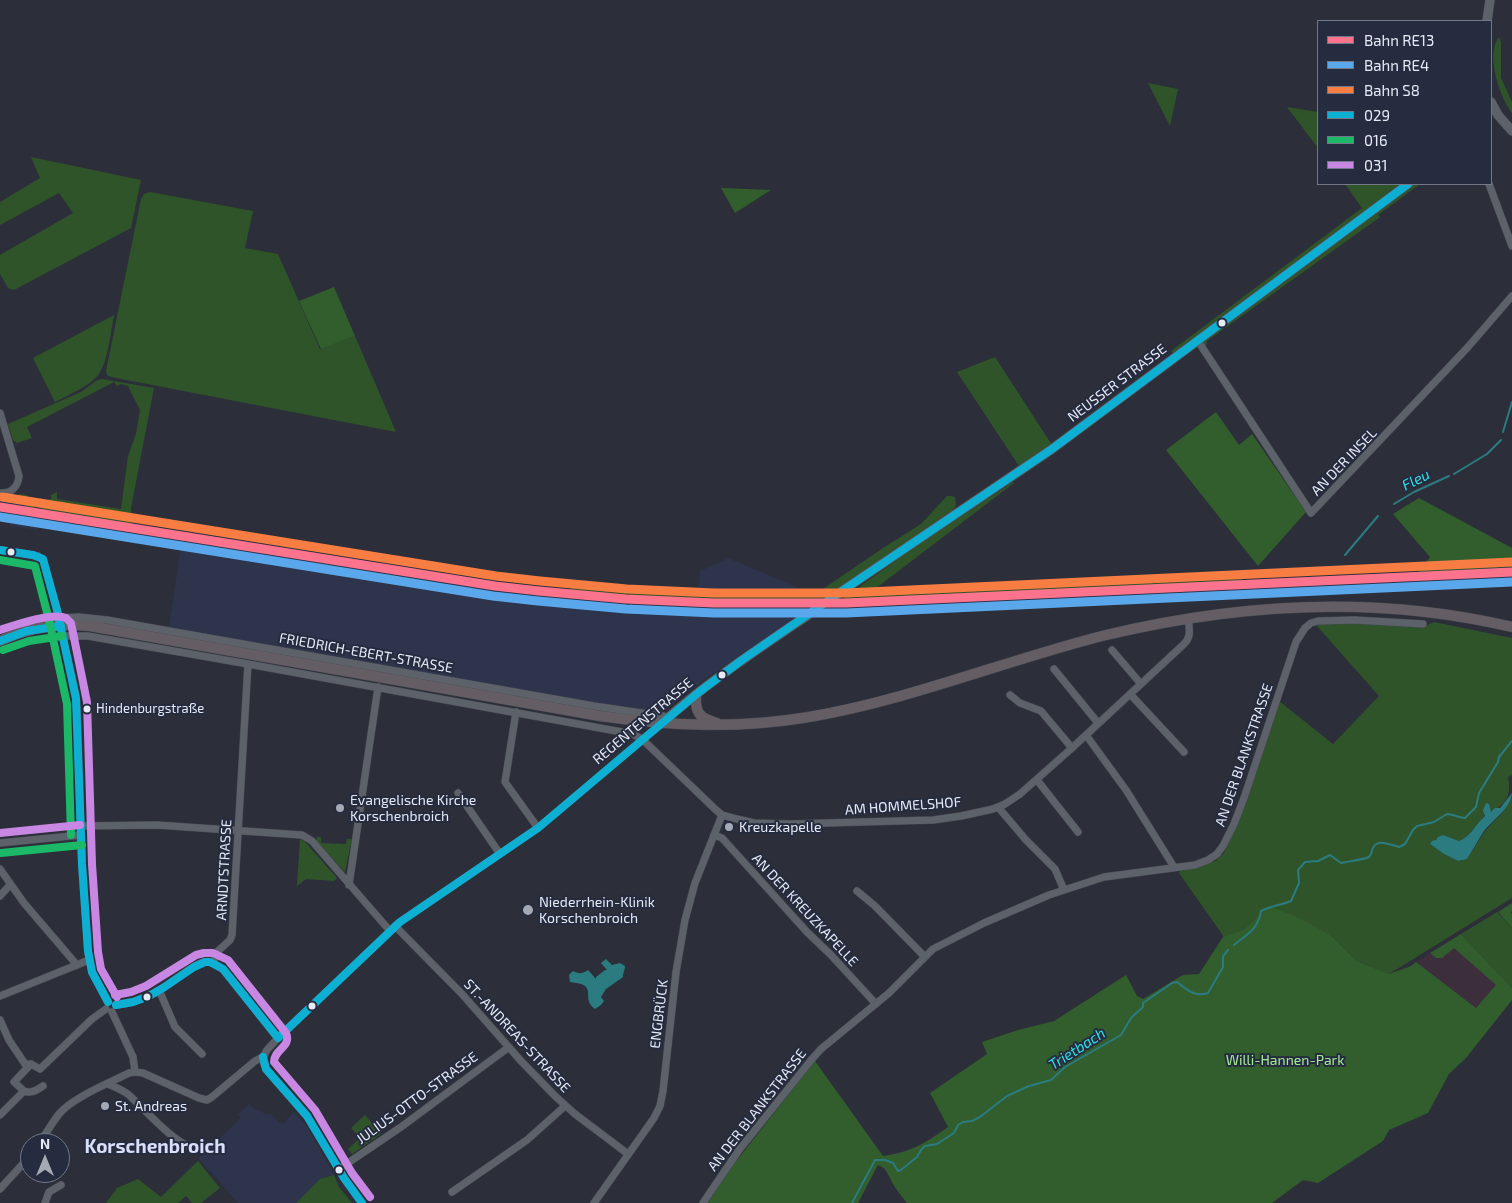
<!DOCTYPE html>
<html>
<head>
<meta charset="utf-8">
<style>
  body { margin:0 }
  #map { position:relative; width:1512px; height:1203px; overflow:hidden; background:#2c2f39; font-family:"Exo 2",sans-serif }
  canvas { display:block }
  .legend { position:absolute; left:1317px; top:20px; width:175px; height:165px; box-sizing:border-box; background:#262c3f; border:1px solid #727888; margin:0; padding:6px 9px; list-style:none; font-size:15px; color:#e5eaf6 }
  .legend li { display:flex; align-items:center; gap:10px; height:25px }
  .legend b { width:25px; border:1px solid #727888 }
  .north { position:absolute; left:20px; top:1133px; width:50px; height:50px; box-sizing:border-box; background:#262c3f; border:1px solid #727888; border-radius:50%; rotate:0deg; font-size:14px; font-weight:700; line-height:20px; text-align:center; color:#e5eaf6 }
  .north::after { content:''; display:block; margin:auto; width:18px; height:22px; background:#a4a9b4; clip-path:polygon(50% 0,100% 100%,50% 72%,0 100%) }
</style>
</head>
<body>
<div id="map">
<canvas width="1512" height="1203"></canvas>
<ul class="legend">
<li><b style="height:6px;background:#fc738d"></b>Bahn RE13</li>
<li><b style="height:6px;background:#5aa8eb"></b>Bahn RE4</li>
<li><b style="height:6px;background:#f77d43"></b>Bahn S8</li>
<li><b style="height:6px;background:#0dafd3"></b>029</li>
<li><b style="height:6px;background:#1ab867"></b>016</li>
<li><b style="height:6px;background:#c787e3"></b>031</li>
</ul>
<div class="north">N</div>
</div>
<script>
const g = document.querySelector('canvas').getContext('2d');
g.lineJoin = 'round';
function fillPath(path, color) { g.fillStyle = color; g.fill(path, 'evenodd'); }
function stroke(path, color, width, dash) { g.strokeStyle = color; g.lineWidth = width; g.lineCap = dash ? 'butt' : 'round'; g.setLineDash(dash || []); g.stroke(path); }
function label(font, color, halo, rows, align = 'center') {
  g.font = font + ' "Exo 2",sans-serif'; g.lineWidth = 4; g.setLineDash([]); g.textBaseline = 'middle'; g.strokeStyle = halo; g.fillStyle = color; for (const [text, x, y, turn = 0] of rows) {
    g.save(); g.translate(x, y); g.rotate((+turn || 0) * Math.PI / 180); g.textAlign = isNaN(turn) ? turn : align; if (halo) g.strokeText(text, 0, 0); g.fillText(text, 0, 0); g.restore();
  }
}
fillPath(new Path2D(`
  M0,501L26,505V507L462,578L594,594L684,600L752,602L909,598L1291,579L1355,577L1419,572L1512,567V581L910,609L809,612L709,676L663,711L648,712L247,643L169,627L181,546L39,525L38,530L10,526V523L0,522Z
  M728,558L804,590L806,595L798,593L786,596L738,595L701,594L698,591L700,571Z
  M249,1104L254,1109L267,1114H271L280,1123H284L294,1112L308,1128L334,1175L320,1179L296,1203H238L198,1158L241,1118L238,1114Z`), '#2d344b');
fillPath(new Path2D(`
  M1454,948L1497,985L1476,1008L1416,962L1430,953L1436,958Z`), '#3c2f3b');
fillPath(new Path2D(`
  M1499,37L1501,43V78L1512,102V113C1500,98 1485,54 1499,37Z
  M1148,83L1178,89L1170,126Z
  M1287,107L1318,112V149V148Z
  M31,157L141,180L131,228L14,290L8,288L0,274V255L73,213L59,193L0,225V202L40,178Z
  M1345,184H1402L1174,354L1171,351L1362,208Z
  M1413,184H1420L1378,215L1380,217L1207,341L1206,347L1204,345V341L1235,318V316Z
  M150,192L253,211L245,248L278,254L320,349L355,336L396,432L111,377L107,375L106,371L141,199L144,194Z
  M114,315C111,330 108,360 100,372C93,385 68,395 55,402L33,358Z
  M995,357L1052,445L1019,466L957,372Z
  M102,379L154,388L131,508L132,521L131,525L41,510L38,499L41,498L43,501L51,499V495L57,492V499L121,509L128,456L136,434L140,410L128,386L121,384L117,386L114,382L27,427L32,438L17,443L13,440L8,424L81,392L96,381Z
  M1013,482L1014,483L867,595L1242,577V582L909,598L841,600L919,544Z
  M20,494L27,495L29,501H33L35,509L25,507V505L0,501V499L13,498Z
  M947,496H952L955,497L956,505L953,510L861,573L831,596L840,600L752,602L684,600L571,592V588L698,591L702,594L786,596L789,589L806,595L812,594L823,589L883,548L921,524Z
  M1324,622L1423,627L1434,622L1512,638V775L1508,777C1512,795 1506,804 1491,812L1487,805L1484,807L1485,815C1475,824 1472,836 1459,841L1443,835L1430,844L1444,854L1458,861L1467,859L1485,831L1502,813L1512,796V898L1389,974L1357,961L1332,936L1269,906L1244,929L1224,937L1179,873L1181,870L1194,869L1215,861L1224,853L1246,804L1279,701L1333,744L1379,696L1317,626L1319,623Z
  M317,837H321V843L346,844L347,839H352L345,872L316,841Z
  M300,839L305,842L337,878L334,881L306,879L297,886Z
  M1497,912L1512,928V988L1461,934Z
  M365,1115L381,1134L352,1154L348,1149L360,1138L351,1128Z
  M198,1161L220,1188L201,1203H192L186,1196L178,1203H106L117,1188L138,1179L161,1197Z
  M334,1175L339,1187L352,1203H296L320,1179Z`), '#2f5429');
fillPath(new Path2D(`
  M721,188L771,190L735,213Z
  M334,287L355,336L321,349L299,301Z
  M1216,412L1239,445L1252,434L1306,512L1258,566L1166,450Z
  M1419,498L1512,548V567L1419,572L1430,557L1393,514Z
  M1512,903V911L1511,912L1512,914V928L1498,912Z
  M1269,906L1297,917L1332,936L1357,961L1389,974L1411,966L1416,962L1476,1008L1496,985L1454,948L1442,958H1436L1430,953L1461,934L1512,988V1000L1466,1058L1449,1074L1428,1113L1389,1130L1383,1141L1318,1183L1303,1180L1272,1203H907C903,1198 898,1192 895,1187C889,1179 888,1168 878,1165L858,1203H708L734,1164L815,1061L883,1156C912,1152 925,1143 948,1127L930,1093L987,1054L982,1042L1018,1030L1054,1021L1126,975L1137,996L1143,999L1183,975L1199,974L1223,937L1244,929Z`), '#325d2d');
fillPath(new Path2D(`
  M1512,793C1511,808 1493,820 1484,831C1478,840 1473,850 1467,859L1458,861L1444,854L1430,844L1432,841L1436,840L1438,837L1443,835L1459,841C1472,836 1475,824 1485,816L1483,810L1486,803L1489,804L1491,812L1495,808H1500Z
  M606,959L612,965L620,963L625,966C625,970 623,972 623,977L606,989L601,997L604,1001L601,1005L595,1009C584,1001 591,993 586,987C583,983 575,983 570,982L569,975L573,971C579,974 582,974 588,970L596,979V977L605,970H607L601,963Z`), '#2b7c80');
stroke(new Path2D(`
  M1503,432L1512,402
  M1454,474L1487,454L1501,440
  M1394,504L1414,492L1449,476
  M1345,555L1378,516
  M1234,945C1248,933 1257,931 1261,911C1271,906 1281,905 1291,901L1299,883L1298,870L1305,862L1318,861L1330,855L1341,863C1348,861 1363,860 1369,857C1372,854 1371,853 1372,850C1376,837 1390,845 1399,847L1405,844L1413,830L1417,826L1434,822L1447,814C1454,814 1458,818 1465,818L1476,807L1479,793L1498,762L1499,757L1512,741
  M852,1203L875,1160H885L893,1163L898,1171L901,1170L917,1157L921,1150L925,1146L937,1144L954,1133L958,1125L963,1122L972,1121L980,1117L1007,1096L1029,1086L1051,1080L1065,1067L1121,1035L1131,1018L1143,1007V1003L1172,983L1177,982C1187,990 1194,997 1208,993L1223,967V956L1228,950`), '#2b7c80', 2);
stroke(new Path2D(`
  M808,615L836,595`), '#484b55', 9, [9, 4.5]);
const minor = new Path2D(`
  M1489,184L1512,246
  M1198,341L1311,513L1468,347L1512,296
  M0,413L19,476C18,487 11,494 0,493
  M0,550L38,556L43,560L60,620
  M59,618L79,617L107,620L594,706L669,717
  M62,633L76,695L77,712L82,864L88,951L92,972L108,1002
  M63,636H88L248,664L633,734L643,740L715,809L722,815L737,819L754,823L791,824L933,820L961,816L993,809L1005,804L1020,794L1072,748L1184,644C1192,636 1189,628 1188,618
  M1112,650L1141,684
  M1054,669L1098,723
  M1130,694L1184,752
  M1010,695L1020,703L1041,711L1072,748
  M516,712L505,782L538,828
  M1086,735L1126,790L1174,867
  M1037,780L1078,832
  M458,793L500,854
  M998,807L1026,840L1055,869L1064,890
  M81,826L157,825L302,835L312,841L390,931
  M714,835L722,838L807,932L831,955L876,1004
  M0,843L81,835
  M0,869L24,903L77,965
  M349,885L378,687
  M857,891L875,906L925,957
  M0,896L10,885
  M395,926L462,994L521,1061L555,1096L575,1114L628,1154
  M213,963L218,951L230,940L232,935L248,664
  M159,990L175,1027L202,1054
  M0,996L89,960
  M116,1005C140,1003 159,992 177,978C185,973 195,964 205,962C212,961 217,965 223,969L278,1038
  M112,1012L133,1057L135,1072
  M0,1020L9,1040L25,1064H31L40,1069L92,1019L106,1009
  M263,1057L267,1050L278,1038L400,922L538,828L661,724
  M263,1057L264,1064L266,1069L307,1116L344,1178L362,1203
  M108,1084C115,1087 123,1090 129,1095C143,1108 175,1144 192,1147
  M24,1091C31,1094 37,1090 43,1086
  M0,1115L24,1091L14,1082L31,1064
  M40,1143C46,1133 52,1123 59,1114C72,1098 109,1083 129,1073L135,1072L143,1073L199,1098L207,1100L212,1097L255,1061L263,1057
  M339,1169L401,1127L509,1047
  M0,1189L30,1156
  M452,1192L527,1140L565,1106
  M45,1203L49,1192L61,1185
  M594,1203L654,1118L660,1106L663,1091L676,972L685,920L695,883L722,815
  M703,1203L739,1150L812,1059L821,1049L889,993L933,949L984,923L1049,895L1104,877L1195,865L1208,860L1217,854L1223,846L1234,824L1244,798L1296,642L1305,628L1311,623L1318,621L1355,620L1423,624`);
const tertiary = new Path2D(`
  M1487,21L1490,0
  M1491,102L1498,115L1512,131
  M836,595L1052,449L1408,184
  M661,724C706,683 758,649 808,615`);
const primary = new Path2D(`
  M0,641C28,628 60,623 90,626L600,716C671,726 738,729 809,717C910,700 1006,660 1106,635C1240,603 1377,595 1512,627
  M696,695C695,713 699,718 717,723`);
stroke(minor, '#474a53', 8);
stroke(tertiary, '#474a53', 10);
stroke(primary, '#474a53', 11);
stroke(minor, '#5d6169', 7);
stroke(tertiary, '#5d6169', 9);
stroke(primary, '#645e64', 10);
stroke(new Path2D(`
  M0,550L33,555L43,559L57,610L76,699L82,864L88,951L92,972L108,1002
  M0,641L27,631L61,626
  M116,1005L133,1002L149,996L163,988L194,967L205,962H210L223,969L278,1038L400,922L538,828L699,692L742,660L836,595L1052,449L1408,184
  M263,1057L266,1069L307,1116L344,1178L362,1203`), '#0dafd3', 8);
stroke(new Path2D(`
  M0,560L35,566L49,620L67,704L71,835
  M3,650L29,641L62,636
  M1,853L82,845`), '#1ab867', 8);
stroke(new Path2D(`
  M0,630C15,625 52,612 66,618L71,623L87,702L92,864L98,952L101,969L117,997
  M0,833L80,825
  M115,995L131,992L146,986L196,955L204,953H213L228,960L286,1033C292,1047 274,1049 274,1062L315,1110L352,1173L370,1197`), '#c787e3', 8);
stroke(new Path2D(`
  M0,507L495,586L539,591L626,599L714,603H846L1512,572`), '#fc738d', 9);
stroke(new Path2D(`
  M0,517L493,596L538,601L626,609L714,613H846L1512,582`), '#5aa8eb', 9);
stroke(new Path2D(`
  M2,497L496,576L540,581L627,589L714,593H846L1512,562`), '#f77d43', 9);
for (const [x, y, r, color] of [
  [1222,323,4.5,"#e5eaf6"],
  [11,552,4.5,"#e5eaf6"],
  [722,675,4.5,"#e5eaf6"],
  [87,709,4.5,"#e5eaf6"],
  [340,808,5,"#a4a9b4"],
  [729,827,5,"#a4a9b4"],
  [528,910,6,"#a4a9b4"],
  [147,997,4.5,"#e5eaf6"],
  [312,1006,4.5,"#e5eaf6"],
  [105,1106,5,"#a4a9b4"],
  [339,1170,4.5,"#e5eaf6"]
]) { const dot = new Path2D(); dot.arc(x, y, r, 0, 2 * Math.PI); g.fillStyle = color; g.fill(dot); stroke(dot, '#262c3f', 2); }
label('13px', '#e5eaf6', '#262c3f', [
  ["Hindenburgstraße",96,709]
], 'left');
label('14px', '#e5eaf6', '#262c3f', [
  ["NEUSSER STRASSE",1117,383,-37],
  ["AN DER INSEL",1344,462,-46],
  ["FRIEDRICH-EBERT-STRASSE",366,653,10],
  ["REGENTENSTRASSE",643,721,-40],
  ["AN DER BLANKSTRASSE",1244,755,-71],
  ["AM HOMMELSHOF",903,806,-4],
  ["ARNDTSTRASSE",224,870,-87],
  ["AN DER KREUZKAPELLE",805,910,47],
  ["ENGBRÜCK",659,1014,-83],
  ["ST.-ANDREAS-STRASSE",517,1036,47],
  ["JULIUS-OTTO-STRASSE",417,1098,-36],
  ["AN DER BLANKSTRASSE",757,1110,-52]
]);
label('14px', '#e5eaf6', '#262c3f', [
  ["Evangelische Kirche",350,800],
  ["Korschenbroich",350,816],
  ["Kreuzkapelle",739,827],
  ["Niederrhein-Klinik",539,902],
  ["Korschenbroich",539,918],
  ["St. Andreas",115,1106]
], 'left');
label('14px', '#a4ea97', '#262c3f', [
  ["Willi-Hannen-Park",1285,1060]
]);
label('italic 15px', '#2fdfe4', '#262c3f', [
  ["Fleu",1416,480,-27],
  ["Trietbach",1077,1049,-33]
]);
label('bold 19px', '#d7dff9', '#262c3f', [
  ["Korschenbroich",155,1147]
]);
</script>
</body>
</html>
